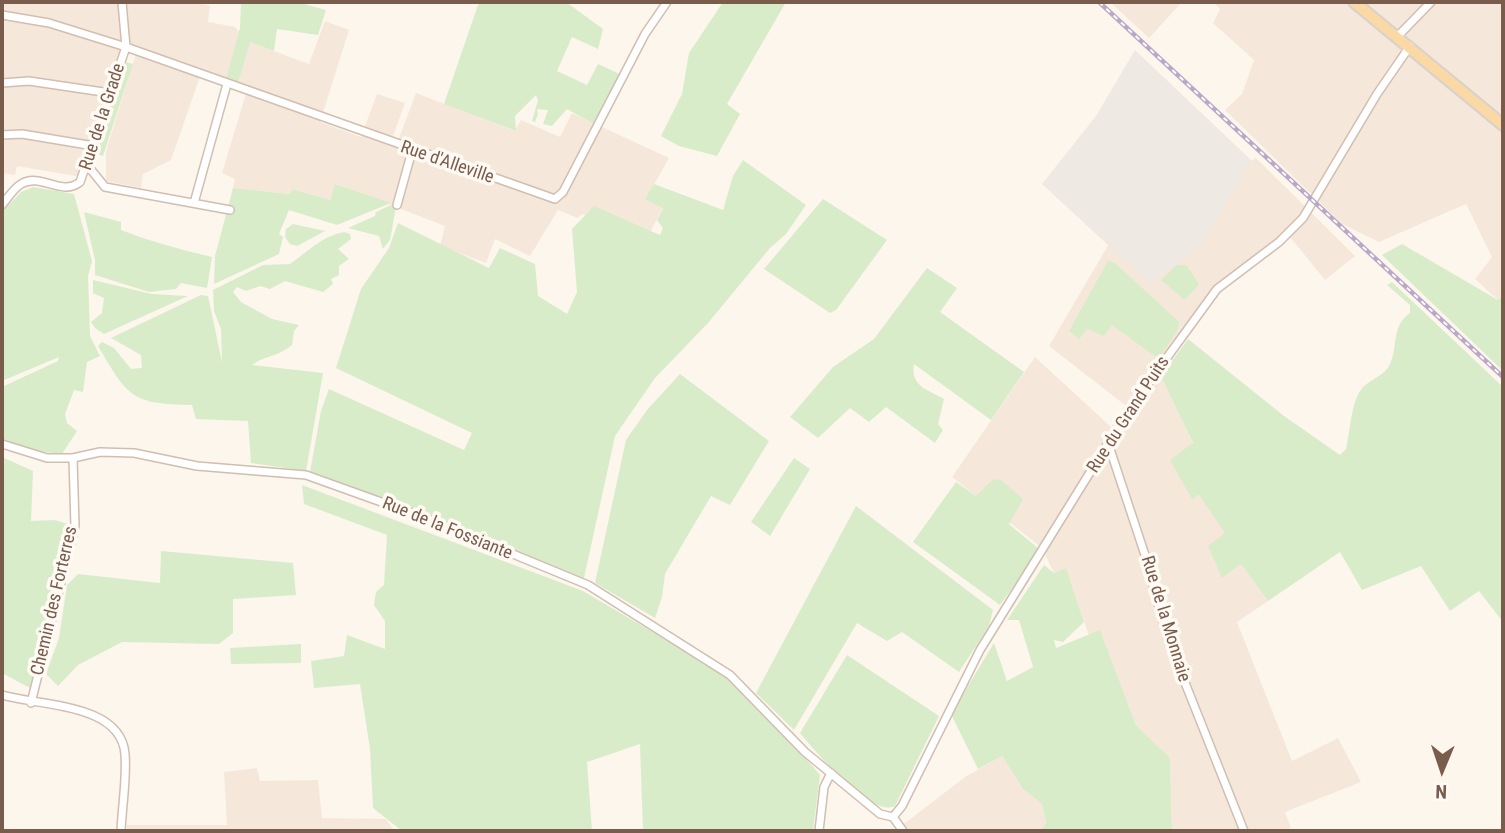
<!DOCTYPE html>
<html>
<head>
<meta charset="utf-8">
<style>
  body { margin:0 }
  #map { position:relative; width:1505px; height:833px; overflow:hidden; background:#fdf6ec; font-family:"Roboto Condensed",sans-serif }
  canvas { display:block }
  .frame { position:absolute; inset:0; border:4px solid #7a5c4d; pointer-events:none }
  .north { position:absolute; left:1407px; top:735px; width:70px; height:70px; -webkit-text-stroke:5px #fffaf3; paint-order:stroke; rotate:182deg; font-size:19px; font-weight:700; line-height:28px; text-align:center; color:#7a5c4d }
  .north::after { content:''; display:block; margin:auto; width:24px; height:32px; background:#7a5c4d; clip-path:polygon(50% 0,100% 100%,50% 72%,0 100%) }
</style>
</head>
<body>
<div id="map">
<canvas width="1505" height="833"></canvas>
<div class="frame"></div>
<div class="north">N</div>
</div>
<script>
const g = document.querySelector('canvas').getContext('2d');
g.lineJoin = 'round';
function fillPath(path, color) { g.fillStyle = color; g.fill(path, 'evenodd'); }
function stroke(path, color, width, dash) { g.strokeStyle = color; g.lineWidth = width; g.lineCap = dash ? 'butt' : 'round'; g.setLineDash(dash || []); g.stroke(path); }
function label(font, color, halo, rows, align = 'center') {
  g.font = font + ' "Roboto Condensed",sans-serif'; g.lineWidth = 7; g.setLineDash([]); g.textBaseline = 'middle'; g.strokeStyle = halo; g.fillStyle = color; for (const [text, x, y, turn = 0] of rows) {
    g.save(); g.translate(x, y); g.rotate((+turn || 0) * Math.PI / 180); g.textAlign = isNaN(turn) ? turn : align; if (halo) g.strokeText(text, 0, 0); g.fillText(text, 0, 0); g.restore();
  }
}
fillPath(new Path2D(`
  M2,2H118L123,44L88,144L82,177L17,166L15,175L2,173Z
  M124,2H193L210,6L208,22L235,27L247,41L309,64L325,21L349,30L320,122L361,137L377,94L405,103L392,139L398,141L416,93L515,131L521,120L560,137L572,113L669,158L646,199L663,207L646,241L582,214L578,218L558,210L530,256L495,239L486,263L440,246L445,226L336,184L330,200L292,189L290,194L233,188L235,179L222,173L248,87L202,71L171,160L143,174L141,188L106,181V151L136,54L130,43Z
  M1110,2H1182L1149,38Z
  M1213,2H1503V295L1498,300L1475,279L1492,257L1466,204L1379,242L1342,224L1225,110L1242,94L1254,60L1213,23L1220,9Z
  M1256,158L1355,256L1325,280L1286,232L1271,246L1215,284L1157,364L1193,444V498L1199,495L1226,533L1222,578L1241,564L1268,601L1237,622L1292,761L1338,738L1361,782L1285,812L1291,828L1281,831H1172L1170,758L1136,725L1100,631L1089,636L1066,569L1054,573L1042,548L952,477L1035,357L1111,427L1125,405L1049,346L1109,244Z
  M1002,756L1023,789L1042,804L1046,823L1042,829L1045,831H905L904,824L965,777Z
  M257,768L260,781L318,780L322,818L386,819L394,831H127V825H227L224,772Z`), '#f5e8da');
fillPath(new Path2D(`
  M1135,50L1251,160L1202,246L1149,283L1042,184L1096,116Z`), '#efe9e4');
fillPath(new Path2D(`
  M241,2H297L326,10L318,35L277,29L274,51L250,42L238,83L226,79L240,28Z
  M479,2H566L603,29L598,49L572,37L557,71L587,85L598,64L622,75L594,124L567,109L552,126L543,124L548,110L537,109L538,114L535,122L532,121L538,100L536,95L515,116L516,131L444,104Z
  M723,2H786L727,104L740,114L717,156L679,146L661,136L682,94L689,53Z
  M125,62L133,64L103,156L95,153Z
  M743,160L806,205L786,234L770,248L708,323L655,378L615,436L584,578L310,472L321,411L329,389L464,450L472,433L336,368L361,289L389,248L398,223L489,268L500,248L535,264L538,296L567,314L577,292L572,229L594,206L660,235L663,228L657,220L663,208L645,199L654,184L723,210L733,176Z
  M335,184L391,203L337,225L289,210L279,234L283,237L279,254L214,284L215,256L233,188L290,194L292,189L330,200Z
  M33,187L74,194L92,261L88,276L90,336L100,356L87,362L83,392L74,390L65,414L67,423L77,431L62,454L37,451L2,439V387L58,361L59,357L2,381V212L21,192Z
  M823,199L887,240L836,310L830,313L764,269Z
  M391,205L396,207L390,240L383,249L379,236L348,228L375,216L376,212Z
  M84,212L121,222V230C149,241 182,250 212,257L207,288L181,283L176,289L149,292L95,275V260Z
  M293,224L325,231L297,246L290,244L285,237L286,229Z
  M344,232L350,234L351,239L338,249L349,259L339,266V275L331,279L333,284L323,292L285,281L270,289L260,286L246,291L237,287L233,292L241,302L272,319L299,325L294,331L292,345C275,358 266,355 252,365L323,373L306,471L251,463L248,421L196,419L192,405C131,404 128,397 98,346L102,342L114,348L131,369L142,368L141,355L111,338L201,295L208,296L222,362L221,329L214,311L213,290L263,265L290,264C309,251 320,237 344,232Z
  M1402,244L1498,300L1503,295V371L1382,255Z
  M1108,261L1116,264L1179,322L1178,329L1159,359L1112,325L1104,336L1087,329L1079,339L1069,331Z
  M1176,265H1186L1199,284L1185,300L1161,280Z
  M927,268L957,288L940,312L1024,372L991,420L914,364C910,386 928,390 944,399L938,424L943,430L935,443L886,407L869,422L850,408L818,438L790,417L833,367L874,339Z
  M93,280L152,294L188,296L104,334L95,328L91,322L102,313L104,298L93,293Z
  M1392,282L1503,387V622L1479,591L1450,611L1421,566L1362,590L1340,552L1268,601L1241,564L1222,578L1208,546L1225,533L1199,495L1192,499L1170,460L1193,443L1161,376L1188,339L1284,416L1340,455L1346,449C1350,432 1351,405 1360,391C1367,380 1383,377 1389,366C1399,347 1390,327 1410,313V305L1387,285Z
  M680,374L769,441L730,505L711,496L665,574L662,597L655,618L595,583L626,440L647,410Z
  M2,457L33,471L31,521L55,520L71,525L30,688L2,673Z
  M794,458L810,469L770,536L751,522Z
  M993,479L1001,480L1023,499L1009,524L1040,550L1000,605L913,542L956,482L976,496Z
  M302,485L583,591L724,674L785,734L820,775L813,831H643L640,744L587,762L592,831H402L373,808L370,749L360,684L314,688L311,661L344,656L347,635L385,649V621L374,605L376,592L384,585L387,535L304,504Z
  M856,506L993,610L989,626L959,672L902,632L887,641L857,623L794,730L756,693Z
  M161,551L293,563L296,595L233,599V633L219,644L122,642L78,665L58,686L46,674L59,638L67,585L78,574L160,583Z
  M1044,565L1054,573L1066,568L1084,622L1063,642L1054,640L1056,648L1100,630L1136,725L1170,758L1172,831H1045L1042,829L1046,823L1042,804L1023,789L1002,756L978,769L951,714L994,643L1007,681L1033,667L1019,620H1007Z
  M301,644V663L231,664L230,648Z
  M847,655L939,716L895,806C871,818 815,751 800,733Z`), '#d8ecc9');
const street = new Path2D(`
  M2,15L49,23L126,47L555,199L563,192L645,34L667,2
  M1398,36L1431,2
  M2,83L29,81L110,93
  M2,135L22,134L94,146
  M88,166L105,187L230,210
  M194,203L227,84
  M2,205C7,199 14,188 21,184C41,172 61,197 80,182L126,47L122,2
  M397,205L412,151
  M1108,443L1145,555L1168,640L1244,831
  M2,444L47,458H73L100,452L134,453L197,466L306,475L423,517L588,585L730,675L805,752L880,814L893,817L903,831
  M2,695C40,706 121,703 125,754C127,779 122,806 121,831
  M31,703L75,526L73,458
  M893,817L902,806L980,650L1128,411L1217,289L1279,242L1303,218L1377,94L1410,46
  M819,831L824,787L831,773`);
const primary = new Path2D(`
  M1354,2L1503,125`);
stroke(street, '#d1beb0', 10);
stroke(primary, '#dad1cd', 14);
stroke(street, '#fff', 7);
stroke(primary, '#fbd9a5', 10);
const rail = new Path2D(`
  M1099,2L1503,377`);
stroke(rail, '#b9a8c9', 4.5);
stroke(rail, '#fffaf3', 2, [5]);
label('18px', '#7a5c4d', '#fffaf3', [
  ["Rue de la Grade",103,117,-72],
  ["Rue d'Alleville",447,163,19],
  ["Rue du Grand Puits",1129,415,-57],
  ["Rue de la Fossiante",447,529,22],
  ["Chemin des Forterres",55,601,-77],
  ["Rue de la Monnaie",1165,619,73]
]);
</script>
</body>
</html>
